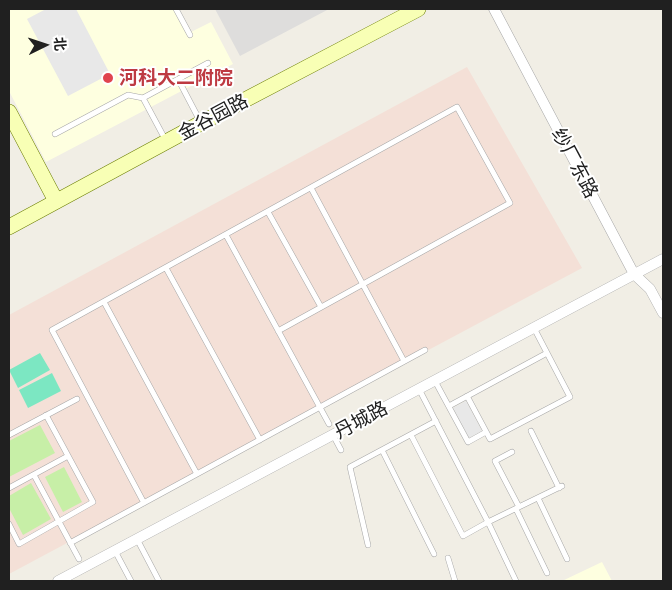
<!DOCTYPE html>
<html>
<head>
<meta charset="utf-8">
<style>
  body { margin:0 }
  #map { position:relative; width:672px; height:590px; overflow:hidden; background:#f1eee5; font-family:"Exo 2","Noto Sans SC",sans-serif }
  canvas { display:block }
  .frame { position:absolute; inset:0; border:10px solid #202020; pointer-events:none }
  .north { position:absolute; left:20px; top:20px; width:50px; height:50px; -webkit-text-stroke:4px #fff; paint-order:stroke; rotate:86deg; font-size:14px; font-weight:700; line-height:20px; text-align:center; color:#202020 }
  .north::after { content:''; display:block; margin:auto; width:18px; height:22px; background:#202020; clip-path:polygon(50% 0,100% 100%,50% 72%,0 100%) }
</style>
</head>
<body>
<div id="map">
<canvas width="672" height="590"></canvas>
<div class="frame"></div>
<div class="north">北</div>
</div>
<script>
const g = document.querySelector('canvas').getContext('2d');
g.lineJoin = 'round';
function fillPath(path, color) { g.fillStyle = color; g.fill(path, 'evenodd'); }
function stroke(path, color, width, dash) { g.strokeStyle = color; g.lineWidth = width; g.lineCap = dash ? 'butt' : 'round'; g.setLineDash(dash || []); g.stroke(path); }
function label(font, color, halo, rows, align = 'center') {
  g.font = font + ' "Exo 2","Noto Sans SC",sans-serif'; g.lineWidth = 4; g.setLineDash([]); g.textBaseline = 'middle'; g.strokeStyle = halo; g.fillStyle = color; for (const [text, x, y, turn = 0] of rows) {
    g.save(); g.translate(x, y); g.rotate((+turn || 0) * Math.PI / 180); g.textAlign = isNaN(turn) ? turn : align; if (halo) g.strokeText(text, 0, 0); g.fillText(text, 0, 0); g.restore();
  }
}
fillPath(new Path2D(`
  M215,9H329L240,56Z`), '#dedddc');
fillPath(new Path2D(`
  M9,9H179L191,32L211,22L233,64L46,162L9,91Z
  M602,562L612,581H562Z`), '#feffe0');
fillPath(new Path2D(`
  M467,67L582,268L9,574V315Z`), '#f4e0d7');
fillPath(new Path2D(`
  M40,425L55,453L9,477V441Z
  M64,467L82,502L63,512L45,477Z
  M31,483L51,519L23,535L9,508V496Z`), '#c7efa7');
fillPath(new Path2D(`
  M40,353L50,370L18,388L9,370Z
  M52,373L61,391L28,408L19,390Z`), '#7ce7c2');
fillPath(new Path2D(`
  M46,9H76L110,74L68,96L27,19Z
  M466,401L482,431L469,438L453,408Z`), '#e8e8e8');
const lane = new Path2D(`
  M176,9L190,35
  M178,79L200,121
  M143,98L165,139
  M55,134L128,95L143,98L208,63
  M311,188L404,361
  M268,212L321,307
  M226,235L329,424
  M166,268L260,440
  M104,302L197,474
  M435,381L468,442L486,432
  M419,389L488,522L562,486
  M467,396L490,439L570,397L534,328
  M449,406L547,353
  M531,431L559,488
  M9,435L77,399
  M333,435L341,450
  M411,435L463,536L488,522L516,581
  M382,450L434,554
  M512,452L495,461L519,507
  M34,475L79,559
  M9,488L68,456
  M538,498L567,559
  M144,503L52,330L457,107L510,203L278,331
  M516,509L547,573
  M9,524L19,544L93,502L46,415
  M137,539L159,581
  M70,543L425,350
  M368,545L350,467L436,421
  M115,551L131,581
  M448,558L455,581`);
const street = new Path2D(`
  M494,9L634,274L650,289L663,313
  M58,581L663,259`);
const secondary = new Path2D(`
  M9,112L56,201
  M9,227L201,123L418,9`);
stroke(lane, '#a7a7a7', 6);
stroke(street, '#a7a7a7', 11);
stroke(secondary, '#6a7d00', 16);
stroke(lane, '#fff', 5);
stroke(street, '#fff', 10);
stroke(secondary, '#f8ffb5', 15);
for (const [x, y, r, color] of [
  [108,78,6,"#e0444e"]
]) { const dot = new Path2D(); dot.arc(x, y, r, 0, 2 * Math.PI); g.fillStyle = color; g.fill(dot); stroke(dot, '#fff', 2); }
label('bold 19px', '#be3a42', '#fff', [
  ["河科大二附院",119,78]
], 'left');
label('19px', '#202020', '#fff', [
  ["金谷园路",213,117,-28],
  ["纱厂东路",575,163,62],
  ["丹城路",361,420,-28]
]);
</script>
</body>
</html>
